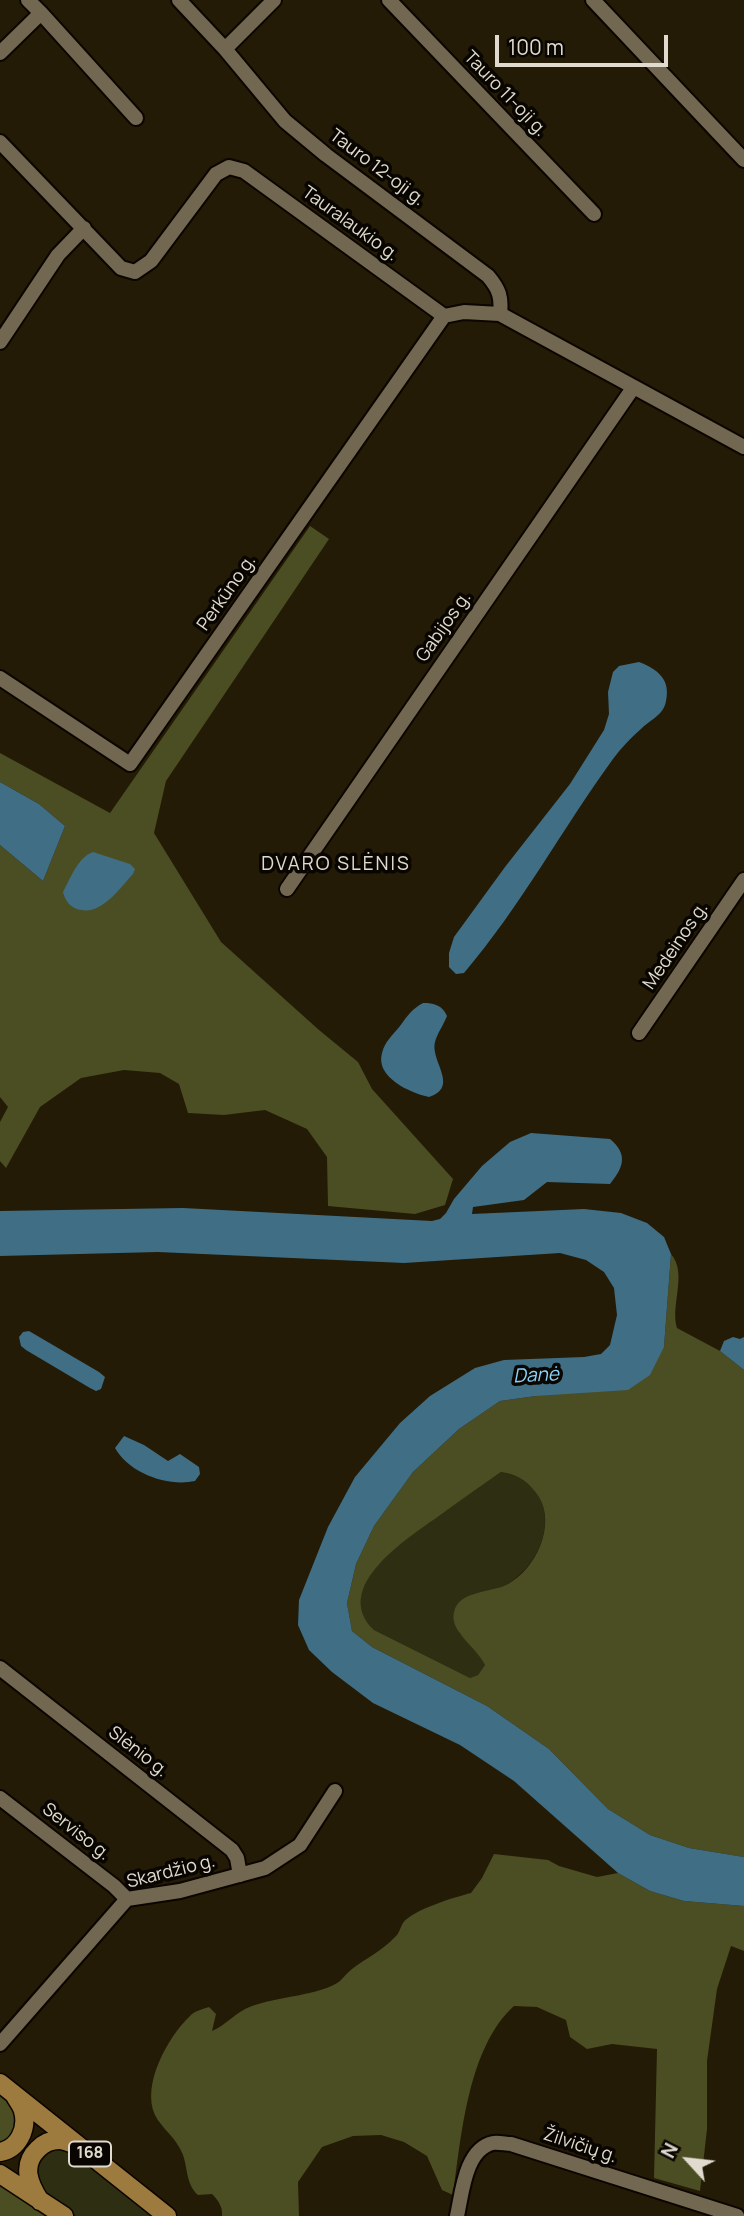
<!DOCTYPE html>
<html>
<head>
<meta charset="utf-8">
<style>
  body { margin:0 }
  #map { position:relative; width:744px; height:2216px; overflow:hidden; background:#231b06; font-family:Manrope,sans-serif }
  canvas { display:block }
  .north { position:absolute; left:653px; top:2125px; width:70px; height:70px; -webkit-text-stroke:5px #090601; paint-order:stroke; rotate:297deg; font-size:19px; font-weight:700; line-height:28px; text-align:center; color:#e1dbcf }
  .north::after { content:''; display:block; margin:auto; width:24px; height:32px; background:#e1dbcf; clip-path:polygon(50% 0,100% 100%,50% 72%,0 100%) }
  .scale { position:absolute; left:495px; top:35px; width:173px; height:32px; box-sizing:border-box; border:4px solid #e1dbcf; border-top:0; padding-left:9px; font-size:21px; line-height:24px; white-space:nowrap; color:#e1dbcf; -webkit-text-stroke:5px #090601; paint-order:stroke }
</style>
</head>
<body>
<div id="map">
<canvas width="744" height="2216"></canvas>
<div class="north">N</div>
<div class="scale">100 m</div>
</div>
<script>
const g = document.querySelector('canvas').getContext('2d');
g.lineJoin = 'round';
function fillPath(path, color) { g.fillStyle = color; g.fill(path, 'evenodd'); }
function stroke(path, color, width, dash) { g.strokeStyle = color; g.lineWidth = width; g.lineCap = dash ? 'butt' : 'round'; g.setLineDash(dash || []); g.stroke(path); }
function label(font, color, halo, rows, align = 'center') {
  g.font = font + ' Manrope,sans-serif'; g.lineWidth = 7; g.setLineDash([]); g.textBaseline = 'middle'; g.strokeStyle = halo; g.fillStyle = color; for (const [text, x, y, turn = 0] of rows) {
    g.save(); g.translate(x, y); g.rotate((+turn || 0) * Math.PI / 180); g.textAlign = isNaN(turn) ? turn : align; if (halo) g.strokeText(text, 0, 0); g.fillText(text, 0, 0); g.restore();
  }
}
fillPath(new Path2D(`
  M501,1472C563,1484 554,1554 509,1583C497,1591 477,1593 463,1599L459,1633L480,1653L485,1665L478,1675L470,1678L374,1630C329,1587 408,1538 439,1516C459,1501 480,1487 501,1472Z
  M49,2147H69L155,2216H76L44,2196L33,2179L35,2164Z`), '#2e2f12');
fillPath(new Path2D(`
  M310,526L329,539L166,781L154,833L221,942L319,1030L358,1062L372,1089L453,1179L445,1205L415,1214L328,1206L327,1157L307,1129L265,1110L224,1115L188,1113L179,1084L160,1073L124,1070L81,1078L40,1107L6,1168L0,1161V1122L8,1107L0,1097V845L43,881L65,826L39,804L0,782V753L110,813Z
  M671,1254C688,1274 670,1305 677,1328L720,1351L744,1370V1857L689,1848L650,1835L608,1809L549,1749L487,1706L372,1647L352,1631L347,1603L356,1564L374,1526L413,1472L459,1429L500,1401L536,1396L664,1347ZM501,1472C519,1475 529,1482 539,1497C556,1525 536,1569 508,1584C492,1593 459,1590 454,1612C449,1632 477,1647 485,1665L478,1675L470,1678L374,1630C330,1587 408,1538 439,1516C459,1501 480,1487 501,1472Z
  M494,1854L548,1860L559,1866L597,1877L618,1873L650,1891L684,1901L744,1906V1951L731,1946L717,1989L707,2061V2129L700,2191L654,2178L657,2049L612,2044L587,2049L570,2037L566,2020L537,2007L514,2006C468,2047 461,2137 453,2195L442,2190L427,2156L404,2142L381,2135L353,2136L322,2147L298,2182L299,2216H222C223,2207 218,2200 212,2194L198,2195C186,2184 188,2170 183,2155C177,2138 161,2128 155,2115C141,2085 168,2037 190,2016C194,2011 203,2009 209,2007L216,2014L212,2031C228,2024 235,2012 252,2006C276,1997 322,1995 340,1981C344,1977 347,1973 352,1969C365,1959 383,1950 395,1937C399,1934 400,1928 403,1923C412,1910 455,1897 471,1893L482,1878Z
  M0,2093L15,2108L17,2133L0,2148Z
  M0,2186H1L45,2216H0Z`), '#4b4d22');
fillPath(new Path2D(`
  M639,662C657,669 671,679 666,701C664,714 652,719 642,728C632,737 621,748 613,759C562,829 521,906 464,973L456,974L449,967V953L454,937L505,867L570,784L604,730L609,714L608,692L613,672L619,666Z
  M0,782L39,804L65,826L43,881L0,845Z
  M93,852L130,864L135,869L133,874C119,889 101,917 77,909C69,906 65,900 63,892C70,879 78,857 93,852Z
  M423,1003C434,1003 442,1005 447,1016C444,1024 437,1034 435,1042C430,1061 460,1087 429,1097C410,1093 375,1077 382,1053C385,1041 393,1035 400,1026C407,1016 412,1009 423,1003Z
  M531,1133L610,1139C628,1154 624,1167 610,1184L547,1182L524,1200L473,1207L472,1214L584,1209L621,1213L647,1223L664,1237L671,1254L664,1347L650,1375L628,1390L536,1396L500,1401L459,1429L413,1472L374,1526L356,1564L347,1603L352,1631L372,1647L487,1706L549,1749L608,1809L650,1835L689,1848L744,1857V1906L684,1901L650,1891L618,1873L514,1781L460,1745L373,1703L332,1672L309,1650L298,1625L299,1600L328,1527L355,1477L400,1423L430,1396L475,1368L504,1360L584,1357L601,1354L610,1345L617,1315L614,1288L604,1272L586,1260L560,1253L404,1263L158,1252L0,1256V1211L183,1208L432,1221L440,1219L446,1213L454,1199L482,1166L510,1142Z
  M29,1331L99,1372L105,1377L101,1389L96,1391L90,1388L26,1350L21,1346L19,1337L23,1332Z
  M733,1337L740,1339L744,1337V1370L720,1351L724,1341Z
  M124,1436L144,1445L168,1461L180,1454L199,1467L200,1474L195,1481C167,1487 129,1473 115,1448Z`), '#406e85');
const minor = new Path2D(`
  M179,0L225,49L285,121L326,155L488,276C499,289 502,297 500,314
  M389,0L594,214
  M593,0L744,160
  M41,13L136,118
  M225,49L274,0
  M0,53L41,13L28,0
  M0,142L121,268L135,272L151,261L216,174L229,167L244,171L444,316L464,312L500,314L744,447
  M0,342L58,255L84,228
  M0,678L130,764L444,316
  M287,889L633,388
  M639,1033L744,880
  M0,1668L232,1850L237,1858L240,1875
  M0,1798L114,1886L127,1899
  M0,2044L127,1899L180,1891L265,1868L300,1845L335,1791
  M457,2216C462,2194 465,2149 493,2143C498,2142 506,2144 511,2144L737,2216`);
const major = new Path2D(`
  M0,2083L167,2216
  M0,2152C18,2149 28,2129 23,2111C22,2106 17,2100 15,2096
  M0,2174L64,2216
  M40,2201C29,2184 21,2165 38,2149C43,2144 51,2140 59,2140C64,2140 71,2143 76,2145`);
stroke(minor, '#0d0500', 18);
stroke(major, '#0d0500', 21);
stroke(minor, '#726851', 14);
stroke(major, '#9d7a3d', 18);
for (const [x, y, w] of [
  [90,2154,42]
]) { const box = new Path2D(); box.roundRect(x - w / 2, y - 12.5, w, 25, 5); g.fillStyle = '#090601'; g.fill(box); stroke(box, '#e1dbcf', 2); }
label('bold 16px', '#e1dbcf', null, [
  ["168",90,2154]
]);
label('18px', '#e1dbcf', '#090601', [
  ["Tauro 11-oji g.",505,94,46],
  ["Tauro 12-oji g.",377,168,37],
  ["Tauralaukio g.",350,224,36],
  ["Perkūno g.",227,593,-55],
  ["Gabijos g.",444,627,-55],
  ["Medeinos g.",676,946,-56],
  ["Slėnio g.",138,1752,38],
  ["Serviso g.",76,1832,38],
  ["Skardžio g.",171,1872,-14],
  ["Žilvičių g.",580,2146,18]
]);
g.letterSpacing = '2px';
label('19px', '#e1dbcf', '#090601', [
  ["DVARO SLĖNIS",336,865]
]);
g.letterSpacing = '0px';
label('italic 19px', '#8ad4fc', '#090601', [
  ["Danė",536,1376,-3]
]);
</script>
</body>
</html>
